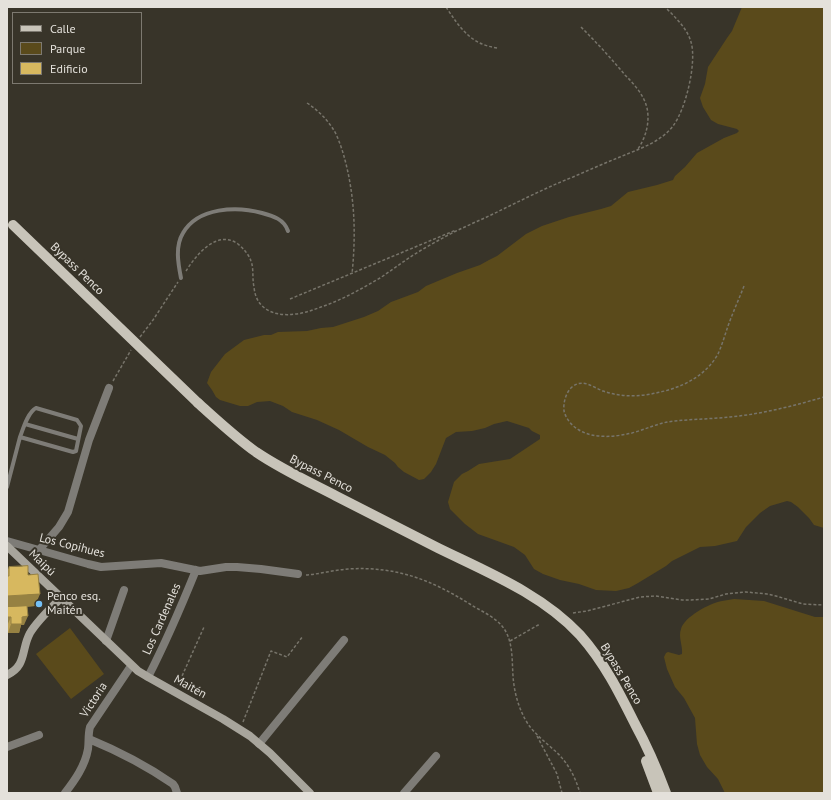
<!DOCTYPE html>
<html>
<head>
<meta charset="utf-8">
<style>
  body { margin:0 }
  #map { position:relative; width:831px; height:800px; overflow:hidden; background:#383429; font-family:"PT Sans",sans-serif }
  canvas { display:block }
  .frame { position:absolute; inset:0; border:8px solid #e4e1db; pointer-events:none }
  .legend { position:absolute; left:12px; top:12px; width:130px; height:72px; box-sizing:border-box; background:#383429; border:1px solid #7d7970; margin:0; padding:5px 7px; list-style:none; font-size:12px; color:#e4e1db }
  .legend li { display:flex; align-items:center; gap:8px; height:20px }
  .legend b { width:20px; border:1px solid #7d7970 }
</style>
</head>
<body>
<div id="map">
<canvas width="831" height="800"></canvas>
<div class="frame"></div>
<ul class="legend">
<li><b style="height:5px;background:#c8c4b9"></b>Calle</li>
<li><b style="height:11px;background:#5a4a1b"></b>Parque</li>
<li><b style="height:11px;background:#d7b85f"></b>Edificio</li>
</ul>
</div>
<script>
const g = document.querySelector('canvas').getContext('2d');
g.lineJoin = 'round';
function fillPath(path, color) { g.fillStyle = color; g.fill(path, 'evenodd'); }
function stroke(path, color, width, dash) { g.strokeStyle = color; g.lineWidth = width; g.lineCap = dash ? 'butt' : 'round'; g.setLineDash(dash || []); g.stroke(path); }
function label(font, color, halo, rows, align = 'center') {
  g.font = font + ' "PT Sans",sans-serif'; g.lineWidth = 4; g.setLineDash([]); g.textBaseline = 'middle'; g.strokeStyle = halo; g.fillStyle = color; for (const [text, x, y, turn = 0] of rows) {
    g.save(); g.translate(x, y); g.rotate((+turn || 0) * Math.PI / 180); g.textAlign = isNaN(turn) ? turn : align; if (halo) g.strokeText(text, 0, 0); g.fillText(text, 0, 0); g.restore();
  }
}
fillPath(new Path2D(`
  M742,7H824V528L814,525L809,518L798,507L791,502L787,501L770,506L760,513L746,527L737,541L715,546L700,547L672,561L666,566L638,583L629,588L616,591L596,590L579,584L560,580L543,574L534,569L525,555L514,547L478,534L465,524L450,509L448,502L454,482L462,474L468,471L479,464L510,459L540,439V435L532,431L529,428L507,421L494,424L485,428L472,431L456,432L446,438L436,464L431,472L424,479L419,480L404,472L398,467L395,463L385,455L368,447L339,430L317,420L292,412L283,406L270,401L257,402L248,406H240L220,400L216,397L212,390L207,383L211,372L225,354L244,340L264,335H271L278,332L307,331L321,328L333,327L364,317L378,311L391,302L418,292L426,286L457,273L480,265L489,260L497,256L526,234L542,226L569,217L601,209L611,206L628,192L657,185L673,180L675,176L685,167L697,153L724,138L737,133L739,131L737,129L718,124L711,120L703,107L700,98L705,84L708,67L727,38L732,31Z
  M734,599L764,601L815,617H824V793H725L718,779L707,767L700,755L697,744L695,718L684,698L675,687L667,669L664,657L666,653L668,652L679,655L682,654C683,646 678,637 681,629C684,617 710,603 722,601C726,600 730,600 734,599Z
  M70,628L104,674L71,699L36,654Z`), '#5a4a1b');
stroke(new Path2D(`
  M446,7C460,28 471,45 498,48
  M581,27C596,42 611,58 625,75C634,84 644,95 647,108C650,122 646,137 638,149
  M307,103C319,111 329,121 336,134C340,143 343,152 345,160C355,198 356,235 352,274
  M186,271C196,255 217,229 238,244C244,249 249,255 251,261C254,269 252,278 254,287C256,310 275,317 296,314C305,313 313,310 321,307C342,300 361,289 380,278C395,268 409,257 425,248C439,240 453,232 467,226C475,222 483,219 491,215C518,202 545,188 573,177C589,170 605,163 620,157C639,149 661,142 673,126C686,109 697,62 691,42C687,28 675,17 665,7
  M744,286C739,299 733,312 728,326C725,335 722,345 718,354C705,377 681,388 656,393C639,397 620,397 603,391C592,387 583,378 572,387C566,392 563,403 564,411C566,419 572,426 579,430C594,439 615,437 632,433C647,429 660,422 675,421C693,419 712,419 730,417C762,414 793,406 824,397
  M290,299L456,230
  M140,337L153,320L178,282
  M113,381L131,350
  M306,575C320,574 334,570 348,569C397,566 432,580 473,606C485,613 501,620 507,634C513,647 512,662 513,676C514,691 518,706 525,719C532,732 543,740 554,750C567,761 575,776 580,793
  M573,613L587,611L640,597L656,596L682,600H691L709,599L726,594L746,592L767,594L776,596L803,604L824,605
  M510,641L540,624
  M178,685L204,627
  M243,722L271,651L287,657L303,636
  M537,736L557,774L562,793`), '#77746a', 1.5, [3, 2]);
stroke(new Path2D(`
  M181,278C178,263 175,246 183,233C198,207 237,206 262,213C273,216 284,219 288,231
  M36,408L77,420L81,426L76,451L73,452L20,437C23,429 28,412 36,408Z
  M25,424L78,439
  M7,487L20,437`), '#7e7c77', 4);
stroke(new Path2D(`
  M7,541L39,550L88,564L101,567L161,563L200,571L226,567H237L261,569L298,574
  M39,550L59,527L68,512L89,440L109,388
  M106,641L124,590
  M148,677C166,642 181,607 196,570
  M89,739C118,751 147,766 173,784L175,787L177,793
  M259,744L344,640
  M7,747L39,735
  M65,793C75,780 85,766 88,749C89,741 88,734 90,727L131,666
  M404,793L436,756`), '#7e7c77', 8);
stroke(new Path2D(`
  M7,546L138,671L148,677L223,719L250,736L270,753L310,793
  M7,675C27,666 21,649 30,633C38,620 50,609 61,598`), '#a8a59c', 8);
stroke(new Path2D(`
  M198,403C217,420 235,437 256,452C281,469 309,482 336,496C370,513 404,531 438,548C487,572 542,594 580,635C604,662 619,692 635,724C647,746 657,769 666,793
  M646,761L658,793`), '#c8c4b9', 10);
stroke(new Path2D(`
  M13,225L198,403`), '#c8c4b9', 10);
fillPath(new Path2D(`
  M9,567L35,606L22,607L24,625H21L19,633H8L7,626V572Z`), '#b99e52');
fillPath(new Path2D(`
  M40,594L35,606L7,608V596Z
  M28,616L24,625H21L19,633H8L11,624L22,617Z
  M7,617H11L7,626Z`), '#968142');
const building = new Path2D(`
  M28,566V575L38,574L40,594L7,596V576H9V567Z
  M27,606L28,616L22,617V624H11V617H7V607Z`);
fillPath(building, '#d7b85f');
stroke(building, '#968142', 1);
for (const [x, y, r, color] of [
  [39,604,4,"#74c0f6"]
]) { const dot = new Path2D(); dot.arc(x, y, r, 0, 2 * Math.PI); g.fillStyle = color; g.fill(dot); stroke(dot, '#383429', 1.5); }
label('12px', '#e4e1db', '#383429', [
  ["Bypass Penco",77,269,44],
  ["Bypass Penco",321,474,27],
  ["Los Copihues",72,546,14],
  ["Maipú",42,563,44],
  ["Los Cardenales",162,619,-66],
  ["Bypass Penco",621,674,59],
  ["Maitén",190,687,29],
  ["Victoria",94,700,-57]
]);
label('12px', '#e4e1db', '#383429', [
  ["Penco esq.",47,597],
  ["Maitén",47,611]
], 'left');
</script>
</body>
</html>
